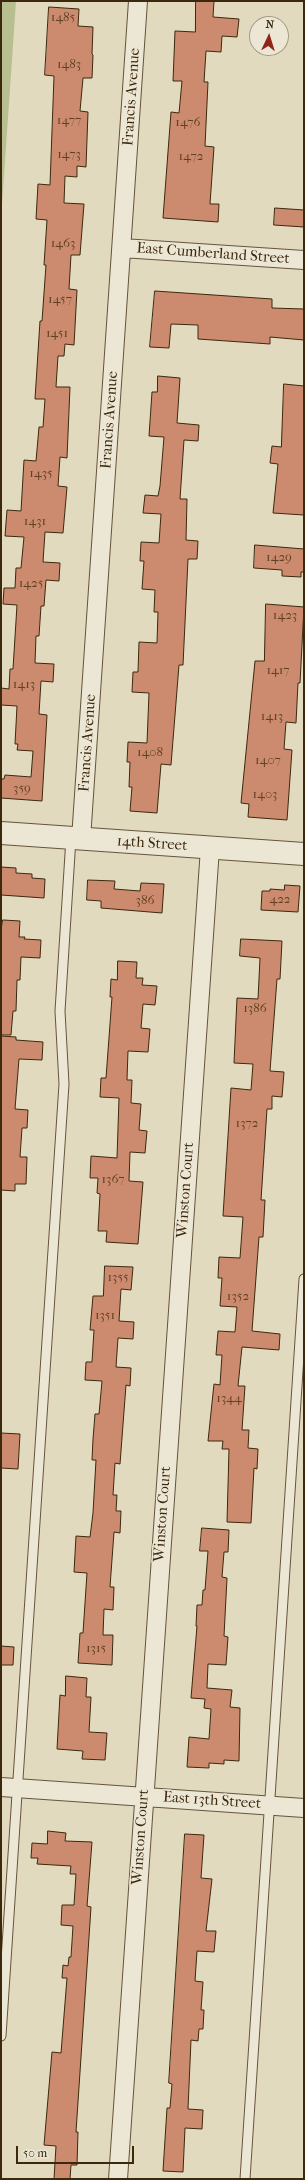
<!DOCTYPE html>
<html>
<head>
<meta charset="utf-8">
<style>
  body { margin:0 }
  #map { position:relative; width:305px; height:2180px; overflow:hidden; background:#e2dabf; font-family:"IM FELL French Canon",serif }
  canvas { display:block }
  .frame { position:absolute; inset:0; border:2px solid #3c280d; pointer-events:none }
  .north { position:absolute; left:249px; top:16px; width:40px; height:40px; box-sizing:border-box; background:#ece7d5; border:1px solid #a69b85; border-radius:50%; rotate:4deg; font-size:11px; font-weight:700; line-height:16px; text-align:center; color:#3c280d }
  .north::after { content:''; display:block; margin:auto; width:14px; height:18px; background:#8f2418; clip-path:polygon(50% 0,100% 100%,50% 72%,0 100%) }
  .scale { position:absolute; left:16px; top:2146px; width:118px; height:18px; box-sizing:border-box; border:2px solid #3c280d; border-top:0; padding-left:5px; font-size:12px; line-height:14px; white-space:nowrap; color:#3c280d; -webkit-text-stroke:3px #ece7d5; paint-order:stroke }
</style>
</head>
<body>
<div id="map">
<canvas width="305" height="2180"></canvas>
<div class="frame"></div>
<div class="north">N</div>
<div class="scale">50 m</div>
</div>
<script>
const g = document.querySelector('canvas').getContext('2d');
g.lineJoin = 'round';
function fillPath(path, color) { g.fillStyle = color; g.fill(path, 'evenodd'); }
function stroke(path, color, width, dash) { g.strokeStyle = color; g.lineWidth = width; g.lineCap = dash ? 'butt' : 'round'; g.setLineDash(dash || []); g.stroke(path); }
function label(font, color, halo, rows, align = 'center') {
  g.font = font + ' "IM FELL French Canon",serif'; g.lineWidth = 3; g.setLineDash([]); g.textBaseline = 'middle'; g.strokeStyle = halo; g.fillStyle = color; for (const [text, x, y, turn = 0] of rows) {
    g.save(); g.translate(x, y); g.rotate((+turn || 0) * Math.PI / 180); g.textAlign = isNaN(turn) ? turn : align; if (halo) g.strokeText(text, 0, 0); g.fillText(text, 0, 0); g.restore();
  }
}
fillPath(new Path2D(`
  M1,1H16L1,219Z`), '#b7be8f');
const building = new Path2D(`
  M196,1H214L213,17L239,19L237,37L222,36L221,52L206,51L204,82H208L205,146L214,147L210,204H219L218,222L163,218L171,112L179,113L182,81H173L175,31L195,32Z
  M49,7L79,9L78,26L93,27L92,54L93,55L92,78H83L80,111L88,112L86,167L77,166V177L65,176L64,203L84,204L80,255H71L69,289L77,290L74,345L65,344L64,356H58L56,387H70L67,458L60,457L58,486L67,487L63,533L45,532L43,562L60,563L59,581L46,580L44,606H41L39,636H36L35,663L54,664L53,682L41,681L39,714L47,715L42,801L1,798V779H4L5,775L31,777L33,751L17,750L18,744H15L17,706L1,705V688L9,689L10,669H13L17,605L3,604L4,588H15L16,568H21L24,537L5,536L7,510L21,511L24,460L36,461L39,427H43L45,399H35L40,321H42L46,265H44L47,220L36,219L38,184L50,185L54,76L45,75Z
  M275,208L304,210V227L274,225Z
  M155,291L272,299V308L304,309V340L270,337V344L198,339V325L171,324L169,348L150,347Z
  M158,376L180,378L177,423L199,425L198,441L184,440L180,499H187L186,540L198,541L197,559H188L183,665H179L171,765L161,764L157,813L130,811L132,787H129L130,762H127L128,742L147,743L149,693L132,692L133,672H138L139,642L157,643L158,612H154L155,590L142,589L144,561H140L141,542L159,543L161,514L143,513L145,495L158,496L160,486L164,437L149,436L152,392H157Z
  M284,384L304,386V515L273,513L278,464L270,463L272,446L281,447Z
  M255,545L304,549V572H301V577L282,576V570L254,568Z
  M266,604L304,607L300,683H298L296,723L286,722L284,749L292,750L287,820L248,817L249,804L241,803L255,661H264Z
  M1,867L16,868V873L32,874V878L45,879L44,898L1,895Z
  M88,880L115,881L114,889L140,891L141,883L164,884L162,913L101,908V901L87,900Z
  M285,885L300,886L298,912L261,910L262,891H270V889L284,890Z
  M3,920L20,921L19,937H25L24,939L41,940L40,958L21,957L20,980H17L16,1011H13L11,1035H1V930Z
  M241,939L282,941L280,979H277L270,1071L284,1072L282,1097L272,1096V1109H267L261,1200H265L263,1237H259L252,1331L280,1334L279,1350L242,1347L238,1386H245L242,1430H249L248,1448L258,1449L257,1469L254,1468L251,1523L227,1522L229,1449H222L223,1441H208L214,1384L220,1385L222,1355H216L218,1331L235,1332L237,1307L220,1306L222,1278H218L219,1257L240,1258L243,1217L223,1216L231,1088L251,1090L253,1064L234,1063L237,998L258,999L260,958L240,956Z
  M118,961L137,962L136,978H143L142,985L157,986L155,1005L143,1004L141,1028L150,1029L148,1052L128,1051L127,1080H132L131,1103L141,1104L139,1130L147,1131L145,1153L130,1152L129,1181L143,1182L138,1244L106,1242L107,1231H98L100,1194L97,1193L98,1178H90L91,1156L117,1158L119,1098L100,1097L101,1078H106L112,997H110L111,979L117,980Z
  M1,1036L16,1037V1040L43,1042L42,1060L19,1059L15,1109L28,1110L27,1128H22L20,1157H27L26,1184H15V1191L1,1190Z
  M105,1266L133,1267L131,1290L121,1289L119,1321L134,1322L133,1339L118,1338L116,1367L131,1368L130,1386L126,1385L120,1464L115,1463L113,1495H117L116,1511H121L120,1533L114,1532L110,1587H114L113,1610L104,1609L103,1635H113L112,1665L78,1663L80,1633H83L87,1573L74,1572L76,1536L90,1537L93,1513L96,1460H92L93,1439L95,1414H99L102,1381L85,1380L86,1362H92L94,1330H90L93,1296H103Z
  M1,1433L20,1434L18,1469L1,1468Z
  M202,1528L229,1530L228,1552H224L222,1577L227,1578L224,1636L228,1637L226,1665L208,1664L207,1688L232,1690L230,1707L240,1708L239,1761L224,1760V1764L209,1763V1768L187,1767L189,1737L209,1739L211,1709L204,1708L205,1699L191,1698L197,1626H196L197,1605H202L203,1590H205L208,1551H200Z
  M1,1646L14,1647L13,1665H1Z
  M66,1676L87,1678L86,1697H91L89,1732L107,1733L105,1760L82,1759L83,1751L57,1749L60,1695L65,1696Z
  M48,1831L66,1833L65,1841L92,1842L87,1906L91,1907L76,2132H78L77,2165H71L70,2179H54L56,2146L44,2145L52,2052L61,2053L67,1978H62L63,1965L68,1966L69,1957H71L73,1926L61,1925L62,1905H74L76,1874H70L71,1866L37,1864L38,1858H31L32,1843L47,1844Z
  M185,1834L204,1835L201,1878L212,1879L206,1931H216L214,1952L197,1951L195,1981L203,1982L201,2010H204L203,2029H199L198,2041L191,2040L188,2109L203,2110L202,2129L185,2128L183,2172L163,2171L167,2108H170L172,2084L169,2083Z`);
fillPath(building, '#cc8b6e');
stroke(building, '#3c280d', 1);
const service = new Path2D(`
  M1,2036L64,1084L60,1011L71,838
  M245,2179L304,1279`);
const minor = new Path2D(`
  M122,248L304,260
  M81,839L138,1
  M1,1787L304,1808
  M118,2179L210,848`);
const tertiary = new Path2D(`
  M1,833L304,854`);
stroke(service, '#66543a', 11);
stroke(minor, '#66543a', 20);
stroke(tertiary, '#66543a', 24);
stroke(service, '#ece7d5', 9);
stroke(minor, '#ece7d5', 18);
stroke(tertiary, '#ece7d5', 22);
label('13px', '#604125', null, [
  ["1485",63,18],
  ["1483",69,65],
  ["1477",69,121],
  ["1476",188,123],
  ["1473",69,155],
  ["1472",191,157],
  ["1463",63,244],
  ["1457",60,300],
  ["1451",57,334],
  ["1435",41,474],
  ["1431",35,522],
  ["1429",279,558],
  ["1425",31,584],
  ["1423",285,616],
  ["1417",278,671],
  ["1413",24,685],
  ["1413",272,717],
  ["1408",150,753],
  ["1407",268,761],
  ["359",22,789],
  ["1403",265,795],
  ["422",280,900],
  ["386",145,901],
  ["1386",255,1009],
  ["1372",247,1124],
  ["1367",113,1180],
  ["1355",118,1278],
  ["1352",238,1297],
  ["1351",105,1316],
  ["1344",229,1399],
  ["1315",96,1649]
]);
label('15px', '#3c280d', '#ece7d5', [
  ["Francis Avenue",132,97,-86],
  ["East Cumberland Street",213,254,4],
  ["Francis Avenue",110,420,-86],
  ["Francis Avenue",88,743,-86],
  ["14th Street",152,844,4],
  ["Winston Court",186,1190,-86],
  ["Winston Court",163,1514,-86],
  ["East 13th Street",212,1801,4],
  ["Winston Court",141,1837,-86]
]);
</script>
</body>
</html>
